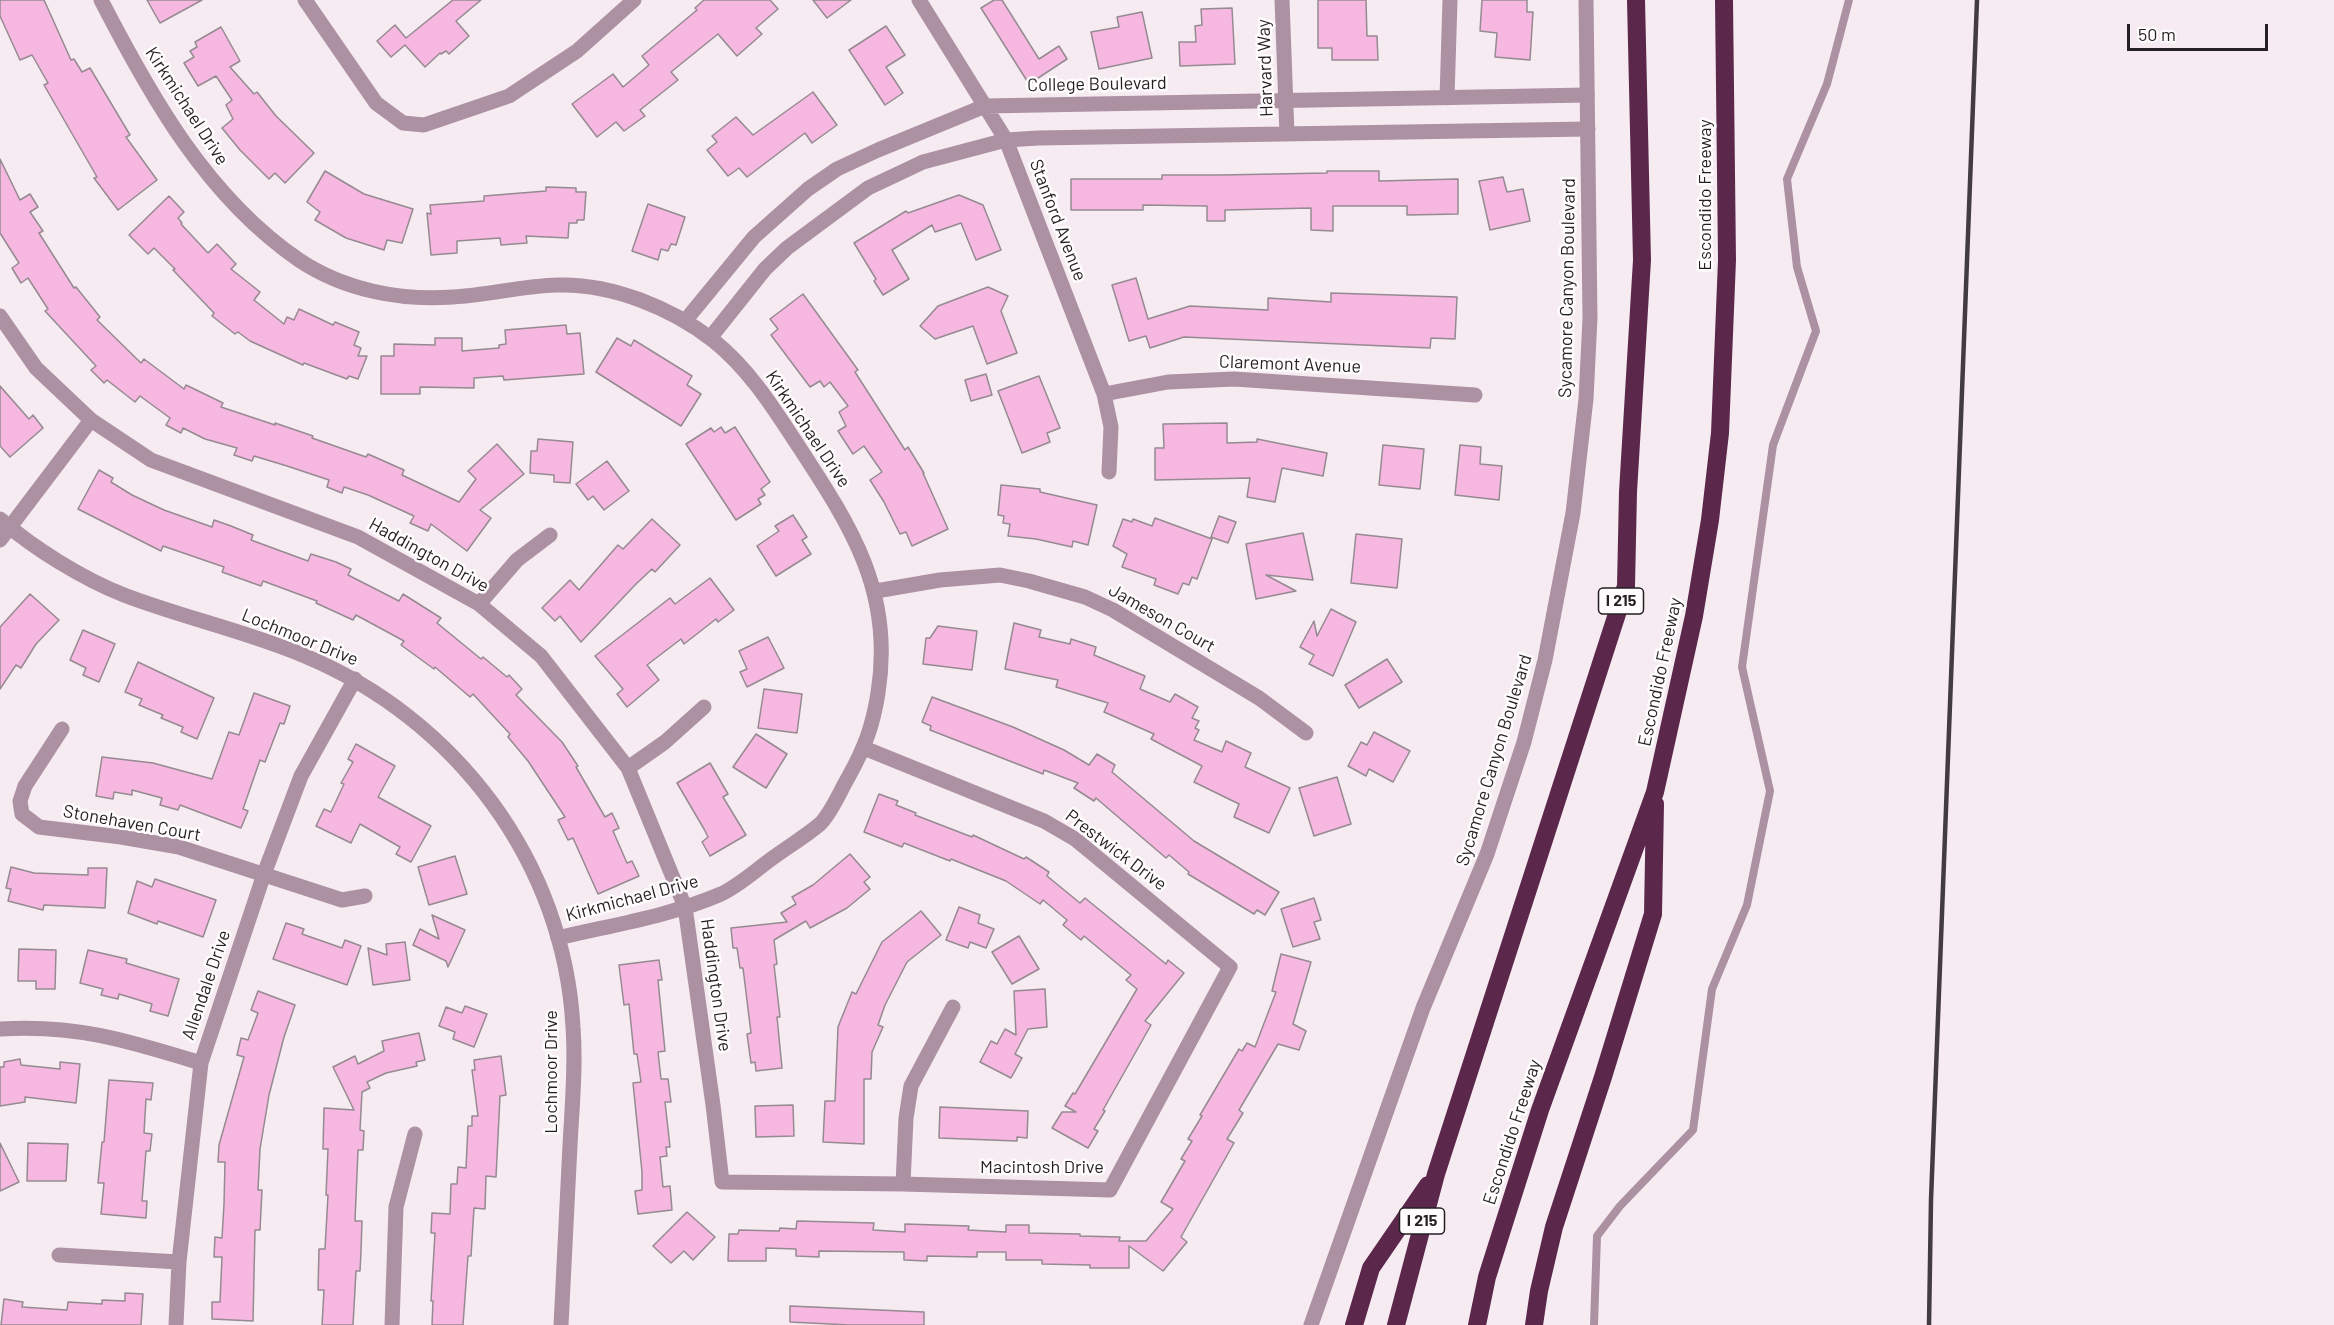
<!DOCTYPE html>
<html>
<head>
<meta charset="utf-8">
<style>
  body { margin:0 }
  #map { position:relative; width:2334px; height:1325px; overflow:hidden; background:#f7ebf2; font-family:Barlow,sans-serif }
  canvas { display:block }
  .scale { position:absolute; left:2127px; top:24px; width:141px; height:27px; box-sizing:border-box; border:3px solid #241f22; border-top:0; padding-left:8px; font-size:18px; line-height:21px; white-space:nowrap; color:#241f22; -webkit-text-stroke:4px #fefcfd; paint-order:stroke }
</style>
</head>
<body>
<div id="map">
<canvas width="2334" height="1325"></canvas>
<div class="scale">50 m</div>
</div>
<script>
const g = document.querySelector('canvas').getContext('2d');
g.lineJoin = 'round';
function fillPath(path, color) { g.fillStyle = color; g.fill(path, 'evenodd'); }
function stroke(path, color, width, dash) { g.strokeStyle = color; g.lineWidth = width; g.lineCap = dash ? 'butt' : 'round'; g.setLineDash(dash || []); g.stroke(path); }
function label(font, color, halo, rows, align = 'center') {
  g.font = font + ' Barlow,sans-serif'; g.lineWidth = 5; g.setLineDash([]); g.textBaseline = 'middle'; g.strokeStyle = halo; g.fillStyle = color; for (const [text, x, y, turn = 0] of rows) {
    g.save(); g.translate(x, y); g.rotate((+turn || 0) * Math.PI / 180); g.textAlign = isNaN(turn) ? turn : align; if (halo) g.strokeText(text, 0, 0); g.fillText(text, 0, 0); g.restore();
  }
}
const building = new Path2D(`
  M0,0H44L71,60L74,59L82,72L90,68L130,135L126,137L157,180L118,210L94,178L97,177L44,85L48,83L32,55L20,60L0,16Z
  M147,0H202L160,23Z
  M453,0H481L456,21L469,36L449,54L446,51L441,54L440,53L425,67L405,45L391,57L377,41L395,25L406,38Z
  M704,0H770L778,9L756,28L762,34L737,56L718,34L671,72L678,80L640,110L645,116L624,131L616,122L597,137L572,104L613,74L623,87L649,65L642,56L697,10L695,8Z
  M813,0H851L827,18Z
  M994,0H1002L1039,59L1059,46L1067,59L1029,84L981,8Z
  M1318,0H1366L1367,36H1377L1378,60H1332V48H1318Z
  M1482,0H1527V12H1533L1530,60L1495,57L1497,33L1480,31Z
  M1232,8L1235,64L1180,66L1179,42H1196L1195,26L1202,25L1201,9Z
  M1142,12L1152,58L1099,69L1091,32L1119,27L1117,17Z
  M886,26L905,55L886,67L903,93L885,105L849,50Z
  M221,27L240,61L230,67L254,94L257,92L276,116L314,153L285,183L275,173L269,179L240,150L222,128L233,119L226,105L232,100L216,76L198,86L184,63L194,57L190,51L197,47L195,42Z
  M813,92L837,125L812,143L805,133L747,177L739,168L728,176L707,150L717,142L712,136L736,117L753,135Z
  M0,159L20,200L30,194L38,207L30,212L43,231L39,233L74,288L76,287L100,317L97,320L141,363L144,359L184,389L186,385L223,403L221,407L275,425V423L313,436L312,438L366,457L368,454L404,470L402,475L459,502L476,479L468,471L497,444L524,474L480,510L491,518L467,551L431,524L428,531L410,523L414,516L368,495L344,487L342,493L327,487L329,480L287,466L254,456L252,461L234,455L237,448L205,439L183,428L181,433L166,425L170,418L140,396L135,402L107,380L104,383L91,370L96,366L45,311L48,309L28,278L21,283L12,268L19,263L0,233Z
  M325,171L364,194L413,209L402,243L387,240L384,250L346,238L315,220L320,212L307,202Z
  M1327,171H1379V181L1458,179V214L1407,215V206H1333V231L1311,230V208L1225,210V221H1207V206L1143,205V210H1071V179H1162V175H1221L1327,173Z
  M1503,177L1507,192L1523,189L1530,221L1490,230L1479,181Z
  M546,187L576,188V192H586L584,220H577V223H569L568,238L526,236L527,243L501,245L500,238L457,241V253L431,255L427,213L431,214L430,205L484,201V196L546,191Z
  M959,195L983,205L1001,250L976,260L961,223L935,232L932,225L892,250L909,279L883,295L874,281L876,279L854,243L906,211L908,213Z
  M169,196L184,212L178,218L182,223L181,224L208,253L217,244L236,264L231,269L260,292L254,300L284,324L287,317L294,320L299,309L333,325L335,322L359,332L354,345L361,348L358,356H367L358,379L349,376L347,379L304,363L303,365L250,341L238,332L235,334L212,316L214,313L173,270L175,269L154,248L148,254L129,235Z
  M648,204L685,217L676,245L671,244L668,251L661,249L658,260L632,251Z
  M1136,278L1148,319L1190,306L1268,310V298L1331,302V293L1457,297L1455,339L1431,338L1430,348L1184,337L1150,348L1146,336L1129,341L1112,285Z
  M988,287L1008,296L1001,311L1017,353L987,364L973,326L935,339L920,326L938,306Z
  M803,294L858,370L855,372L905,450L908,447L924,473H923L948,529L912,546L906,532L900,534L884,502L870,480L882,472L864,446L853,454L838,431L846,426L839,412L848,406L830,382L824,387L820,381L810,387L771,335L778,329L770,319Z
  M566,325L567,334L580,333L584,374L504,380L503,376L474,378V388L420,387V394H381V356H394V344L435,345V338H462V351L499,348V345L506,344L505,330Z
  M617,338L631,346L634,340L692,376L687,385L701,394L681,426L596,372Z
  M986,374L992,395L971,401L965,380Z
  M1039,376L1060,428L1047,433L1050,442L1022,453L998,391Z
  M0,386L29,419L33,415L43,428L10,457L0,446Z
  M1227,423V443L1257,442V439L1327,453L1323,476L1282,468L1275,502L1247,497L1250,478L1155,480V448H1164L1163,424Z
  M721,427L725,433L735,427L770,482L761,489L765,495L758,499L761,504L736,520L686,444L711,428L714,432Z
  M538,439L573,442L570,483L554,482V475L530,473L531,451H537Z
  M1383,445L1424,449L1420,489L1379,485Z
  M1460,445L1481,447L1480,464L1502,466L1499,500L1455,495Z
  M607,461L629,491L604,510L593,496L588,500L576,484Z
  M99,470L113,478L111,482L132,495L164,510L212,527L214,520L231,526L253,535L251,540L308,561L311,554L336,562L351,569L348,575L399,601L403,594L441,618L437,623L481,659L483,657L507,677L509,675L522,689L516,695L562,742L578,766L576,767L605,817L612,813L619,828L613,831L627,863L632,861L639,876L598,894L573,838L568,840L558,820L565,817L528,761L508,737L510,734L473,694L470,697L435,667L434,669L401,645L404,641L356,615L353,620L316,603L317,601L263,581L261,586L222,572L224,567L163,546L161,551L78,509Z
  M1001,485L1040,489V492L1097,505L1088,545L1073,541L1072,547L1036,539L1008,536L1010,524L1003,523L1004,516L998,515Z
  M793,515L807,537L802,540L811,554L776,576L757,546L779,531L775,526Z
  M1219,516L1236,522L1228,543L1211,537Z
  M1155,518L1212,539L1197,579L1192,577L1189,585L1183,583L1178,594L1154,585L1156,579L1122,567L1127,554L1113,546L1123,519L1132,522L1133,519L1152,526Z
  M652,519L680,545L655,572L652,569L636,584L581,642L560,616L555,621L542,608L570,580L579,590L618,545L623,549Z
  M1303,533L1313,580L1266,575L1296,591L1256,599L1246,544Z
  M1356,534L1402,539L1397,588L1351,583Z
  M710,578L734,610L718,622L716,619L684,644L681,639L647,665L659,680L627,707L617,694L623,689L595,656L670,598L675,604Z
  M30,594L59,620L36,644L21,668L16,665L0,689V627Z
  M1331,609L1356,622L1333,676L1309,664L1314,655L1300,647L1314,621L1317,636Z
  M1014,623L1041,630L1039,637L1070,644L1071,639L1096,647L1094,655L1145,676L1140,689L1170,702L1175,694L1198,707L1192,718L1199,721L1195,728L1199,730L1194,740L1222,752L1226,741L1251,753L1245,767L1290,788L1269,833L1234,817L1239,804L1194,782L1202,766L1151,739L1154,734L1104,712L1108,703L1056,687L1058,680L1005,669Z
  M938,626L977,631L972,670L923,664L926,638H930Z
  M83,630L115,644L99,682L83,675L86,668L70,660Z
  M768,637L784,668L747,687L740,672L747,669L739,651Z
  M1387,659L1402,682L1359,708L1345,685Z
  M138,662L214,698L197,739L181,732L183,727L161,718L163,715L139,705L142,699L125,692Z
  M764,689L802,694L797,733L758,728Z
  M254,693L290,706L284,724L280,723L265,762L260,760L243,809L248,811L241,828L180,805L178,810L160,805L162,798L132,790V795L114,792L113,799L96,796L102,757L153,763L212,779L229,732L239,735Z
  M932,697L1013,727L1064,750L1089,765L1097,754L1115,765L1112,772L1194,841L1279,892L1265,915L1257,910L1254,914L1188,874L1189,872L1169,855L1166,858L1096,798L1094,801L1074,788L1078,783L1044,770L1043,774L930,730L931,726L922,722Z
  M1374,732L1410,751L1393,782L1369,769L1366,776L1348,766L1361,742L1367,745Z
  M756,734L787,754L766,788L733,767Z
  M356,744L395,766L378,797L431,826L411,862L396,854L400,847L360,824L351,843L316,826L324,809L331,812L344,784L341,783L353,762L348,759Z
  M710,763L728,794L723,797L746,835L710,856L702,842L708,837L704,829L677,783Z
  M1337,777L1351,824L1314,836L1299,788Z
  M879,794L898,801L896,805L916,813L915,815L972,837L973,835L1024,859L1026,857L1049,872L1047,876L1080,903L1085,898L1166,964L1168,960L1184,973L1145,1021L1151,1025L1103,1110L1105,1111L1094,1129L1098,1131L1088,1148L1052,1128L1062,1112H1076L1065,1106L1073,1093L1075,1094L1137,989L1126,980L1131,975L1084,936L1081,940L1063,925L1067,920L1043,900L1040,904L1006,881L951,859L950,861L904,843L902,847L864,832Z
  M850,854L870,877L864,882L870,889L847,908L810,928L806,921L774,940L777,964L774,965L780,1017H777L782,1068L756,1071L755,1062L751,1063L747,1034L751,1033L743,968H740L737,948H733L731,928L787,922L781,913L796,904L792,897L813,885Z
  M455,856L467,894L429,905L418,867Z
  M11,867L34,873L88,875V868H107L105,908L44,905L43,910L8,901L11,889L6,888Z
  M155,879L216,900L203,937L158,921L157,924L128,913L137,881L152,887Z
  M1314,898L1321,920L1314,922L1320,939L1293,947L1281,909Z
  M959,907L980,915L978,923L994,929L986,948L970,942L968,948L946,940Z
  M921,911L941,935L907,962L885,1005L878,1025L883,1027L872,1052L871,1079H864V1144L823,1142L825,1101H835L838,1027L852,992L856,994L882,942Z
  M432,915L465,930L448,967L446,961L413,945L420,929L439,939Z
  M286,923L304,929L302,934L342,948L345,940L361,946L347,985L273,959Z
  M1019,936L1039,969L1012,984L992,952Z
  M405,942L410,980L373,985L368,948L387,955L386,944Z
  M19,949L56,950L55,989H36V981H18Z
  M88,950L127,959L126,963L179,979L168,1016L150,1011L152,1004L119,994L118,999L101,995L103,989L80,983Z
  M1281,954L1311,962L1293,1024L1306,1031L1299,1050L1278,1044L1239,1110L1243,1113L1227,1139L1234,1143L1181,1237L1187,1242L1163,1271L1129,1246V1268H1090V1265L1042,1264V1260H1006V1252H977V1257L927,1256V1261L904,1260V1252L819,1251V1257L796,1256V1249L766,1248V1261H728L729,1234H738L739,1230L779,1231L780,1228L796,1229L797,1221L874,1223L873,1230L905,1232V1224L969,1226L968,1230L1006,1232V1225H1029V1233L1080,1234V1236L1120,1237L1119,1241H1146L1173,1209L1161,1202L1185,1161L1181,1159L1192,1141L1188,1139L1202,1116L1200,1115L1239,1049L1242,1051L1247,1043L1255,1047L1276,992L1272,991Z
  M659,960L662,980H658L665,1051L658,1052L661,1079H668L671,1102H665L670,1147H666L667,1156L660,1157L663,1187L670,1186L672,1210L638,1214L635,1191L642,1190V1172L633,1083L641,1082L637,1054H634L629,1004L624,1005L619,965Z
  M1045,989L1047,1027L1028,1029L1015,1054L1022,1058L1011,1078L980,1062L991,1041L997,1044L1005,1029L1016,1035L1014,991Z
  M258,991L295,1005L284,1037L269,1095L260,1149L258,1190H262L260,1230H255L253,1321L212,1319V1302H220L222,1257H214L215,1237L222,1238L224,1204L225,1162H218L219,1145L244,1057L237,1055L241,1038L248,1040L258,1013L251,1010Z
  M465,1006L487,1014L474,1047L453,1039L455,1032L439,1026L446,1007L462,1013Z
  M419,1033L425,1060L416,1062L417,1066L386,1073L367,1082L370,1088L362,1092L360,1130L364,1131L363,1150H358L355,1221H362L361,1251L360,1271H356L353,1325H322L324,1290H318L319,1249H325L328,1195H326L328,1149H323L324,1108L354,1110L333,1067L355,1056L358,1064L384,1051L382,1041Z
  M501,1056L506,1095L500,1096L496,1177L486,1176L485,1209L474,1208L471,1256H468L463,1325H432L433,1301H431L435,1233H431L432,1213L450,1214L451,1184H457L458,1167L466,1168L468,1126H472V1116H478L472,1070H475L474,1060Z
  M20,1059L21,1065L60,1069V1062L80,1064L76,1103L25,1097V1102L0,1106V1067H4V1062Z
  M109,1080L153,1083L151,1100L146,1099L144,1133L152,1134L150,1151H146L142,1201H147L146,1218L101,1214L104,1183H98L102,1142H104Z
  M793,1105L794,1136L756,1137L755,1106Z
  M940,1107L1028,1111L1027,1138L1017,1137V1141L939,1138Z
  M0,1143L19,1182L0,1191Z
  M28,1143L68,1144L66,1181H27Z
  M687,1212L715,1237L693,1260L684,1251L671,1263L653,1246Z
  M125,1293L143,1294L141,1325H1L4,1299L23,1302L22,1307L67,1310L68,1302L102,1304V1300L125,1301Z
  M790,1306L924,1312V1325H849L790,1322Z`);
fillPath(building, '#f6b8e0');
stroke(building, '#958a91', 1.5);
stroke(new Path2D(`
  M1594,1325L1597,1236L1620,1206L1693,1130L1712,989L1747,905L1770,791L1742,667L1773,445L1816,331L1797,267L1787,179L1827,84L1849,0`), '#ac91a2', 8);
stroke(new Path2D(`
  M101,0C151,97 207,197 299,260C344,290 400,301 453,297C488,295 522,286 557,285C611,283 672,308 714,341C750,370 774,409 799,447C852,528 894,593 878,693C873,725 865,747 849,776C840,791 832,812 820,824C806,836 789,846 774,857C757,869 740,885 721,894C670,916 612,925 558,938
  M305,0L376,103L403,123L424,125L509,96L577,51L634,0
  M919,0L1006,140L1104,394L1111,427L1109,472
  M1282,0L1287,134
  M1447,98L1450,0
  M0,316L36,368L91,420L151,460L358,537L479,604L541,656L628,768L685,907L713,1105L722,1182L903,1184L1110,1190L1230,967L1075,839L1044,821L864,748
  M685,321L754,237L808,189L837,169L878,150L985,106L1587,95
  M710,338L765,269L787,248L868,188L923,162L1006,140L1038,138L1588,129
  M1104,394L1168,382L1234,379L1475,395
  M10,527L91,420
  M876,591L940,580L1000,575L1029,581L1085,597L1113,610L1259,698L1306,733
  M479,604L517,560L550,535
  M62,729L25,786L20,801L22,814L39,827L121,837L179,847L342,900L365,896
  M628,768L665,742L704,707
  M0,1029C76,1024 129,1041 201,1063
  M903,1184L906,1118L911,1086L953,1007
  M59,1255L179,1262
  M176,1325L179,1262L201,1063L264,874L301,776L355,679
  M392,1325L396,1207L415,1134`), '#ac91a2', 15);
stroke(new Path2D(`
  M0,519C33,548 83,579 124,595C184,618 246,631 305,656C456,719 564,862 573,1027C576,1066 572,1107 570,1145C567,1205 564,1265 561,1325
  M0,540L10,527
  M1311,1325L1423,1008L1487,854L1524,742L1545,660L1573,513L1586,399L1590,318L1586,0`), '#ac91a2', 15);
stroke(new Path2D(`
  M1354,1325L1371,1268L1428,1185
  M1396,1325L1436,1174L1626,586L1628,492L1642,260L1636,0
  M1477,1325L1487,1277L1540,1110L1655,792L1694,616L1710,520L1720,433L1727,260L1724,0
  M1534,1325L1539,1291L1554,1227L1603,1077L1653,914L1655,804`), '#5b284c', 18);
stroke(new Path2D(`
  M1929,1325L1931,1200L1977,0`), '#423c40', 4.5);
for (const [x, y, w] of [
  [1621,601,45],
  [1422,1221,45]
]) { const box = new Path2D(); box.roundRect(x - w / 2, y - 13, w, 26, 4.5); g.fillStyle = '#fefcfd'; g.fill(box); stroke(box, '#241f22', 1.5); }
label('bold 16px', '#241f22', null, [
  ["I 215",1621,601],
  ["I 215",1422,1221]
]);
label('18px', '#241f22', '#fefcfd', [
  ["Harvard Way",1265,68,-92],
  ["College Boulevard",1097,84,-1],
  ["Kirkmichael Drive",187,106,57],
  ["Escondido Freeway",1705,195,-90],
  ["Stanford Avenue",1058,220,69],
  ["Sycamore Canyon Boulevard",1567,288,-89],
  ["Claremont Avenue",1290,364,2],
  ["Kirkmichael Drive",808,429,56],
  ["Haddington Drive",429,555,29],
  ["Jameson Court",1162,618,30],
  ["Lochmoor Drive",300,637,22],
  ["Escondido Freeway",1660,672,-78],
  ["Sycamore Canyon Boulevard",1494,760,-73],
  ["Stonehaven Court",132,823,10],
  ["Prestwick Drive",1116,850,37],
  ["Kirkmichael Drive",632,898,-15],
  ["Allendale Drive",206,985,-71],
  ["Haddington Drive",716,985,82],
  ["Lochmoor Drive",551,1072,-90],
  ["Escondido Freeway",1512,1132,-72],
  ["Macintosh Drive",1042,1167]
]);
</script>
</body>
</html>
